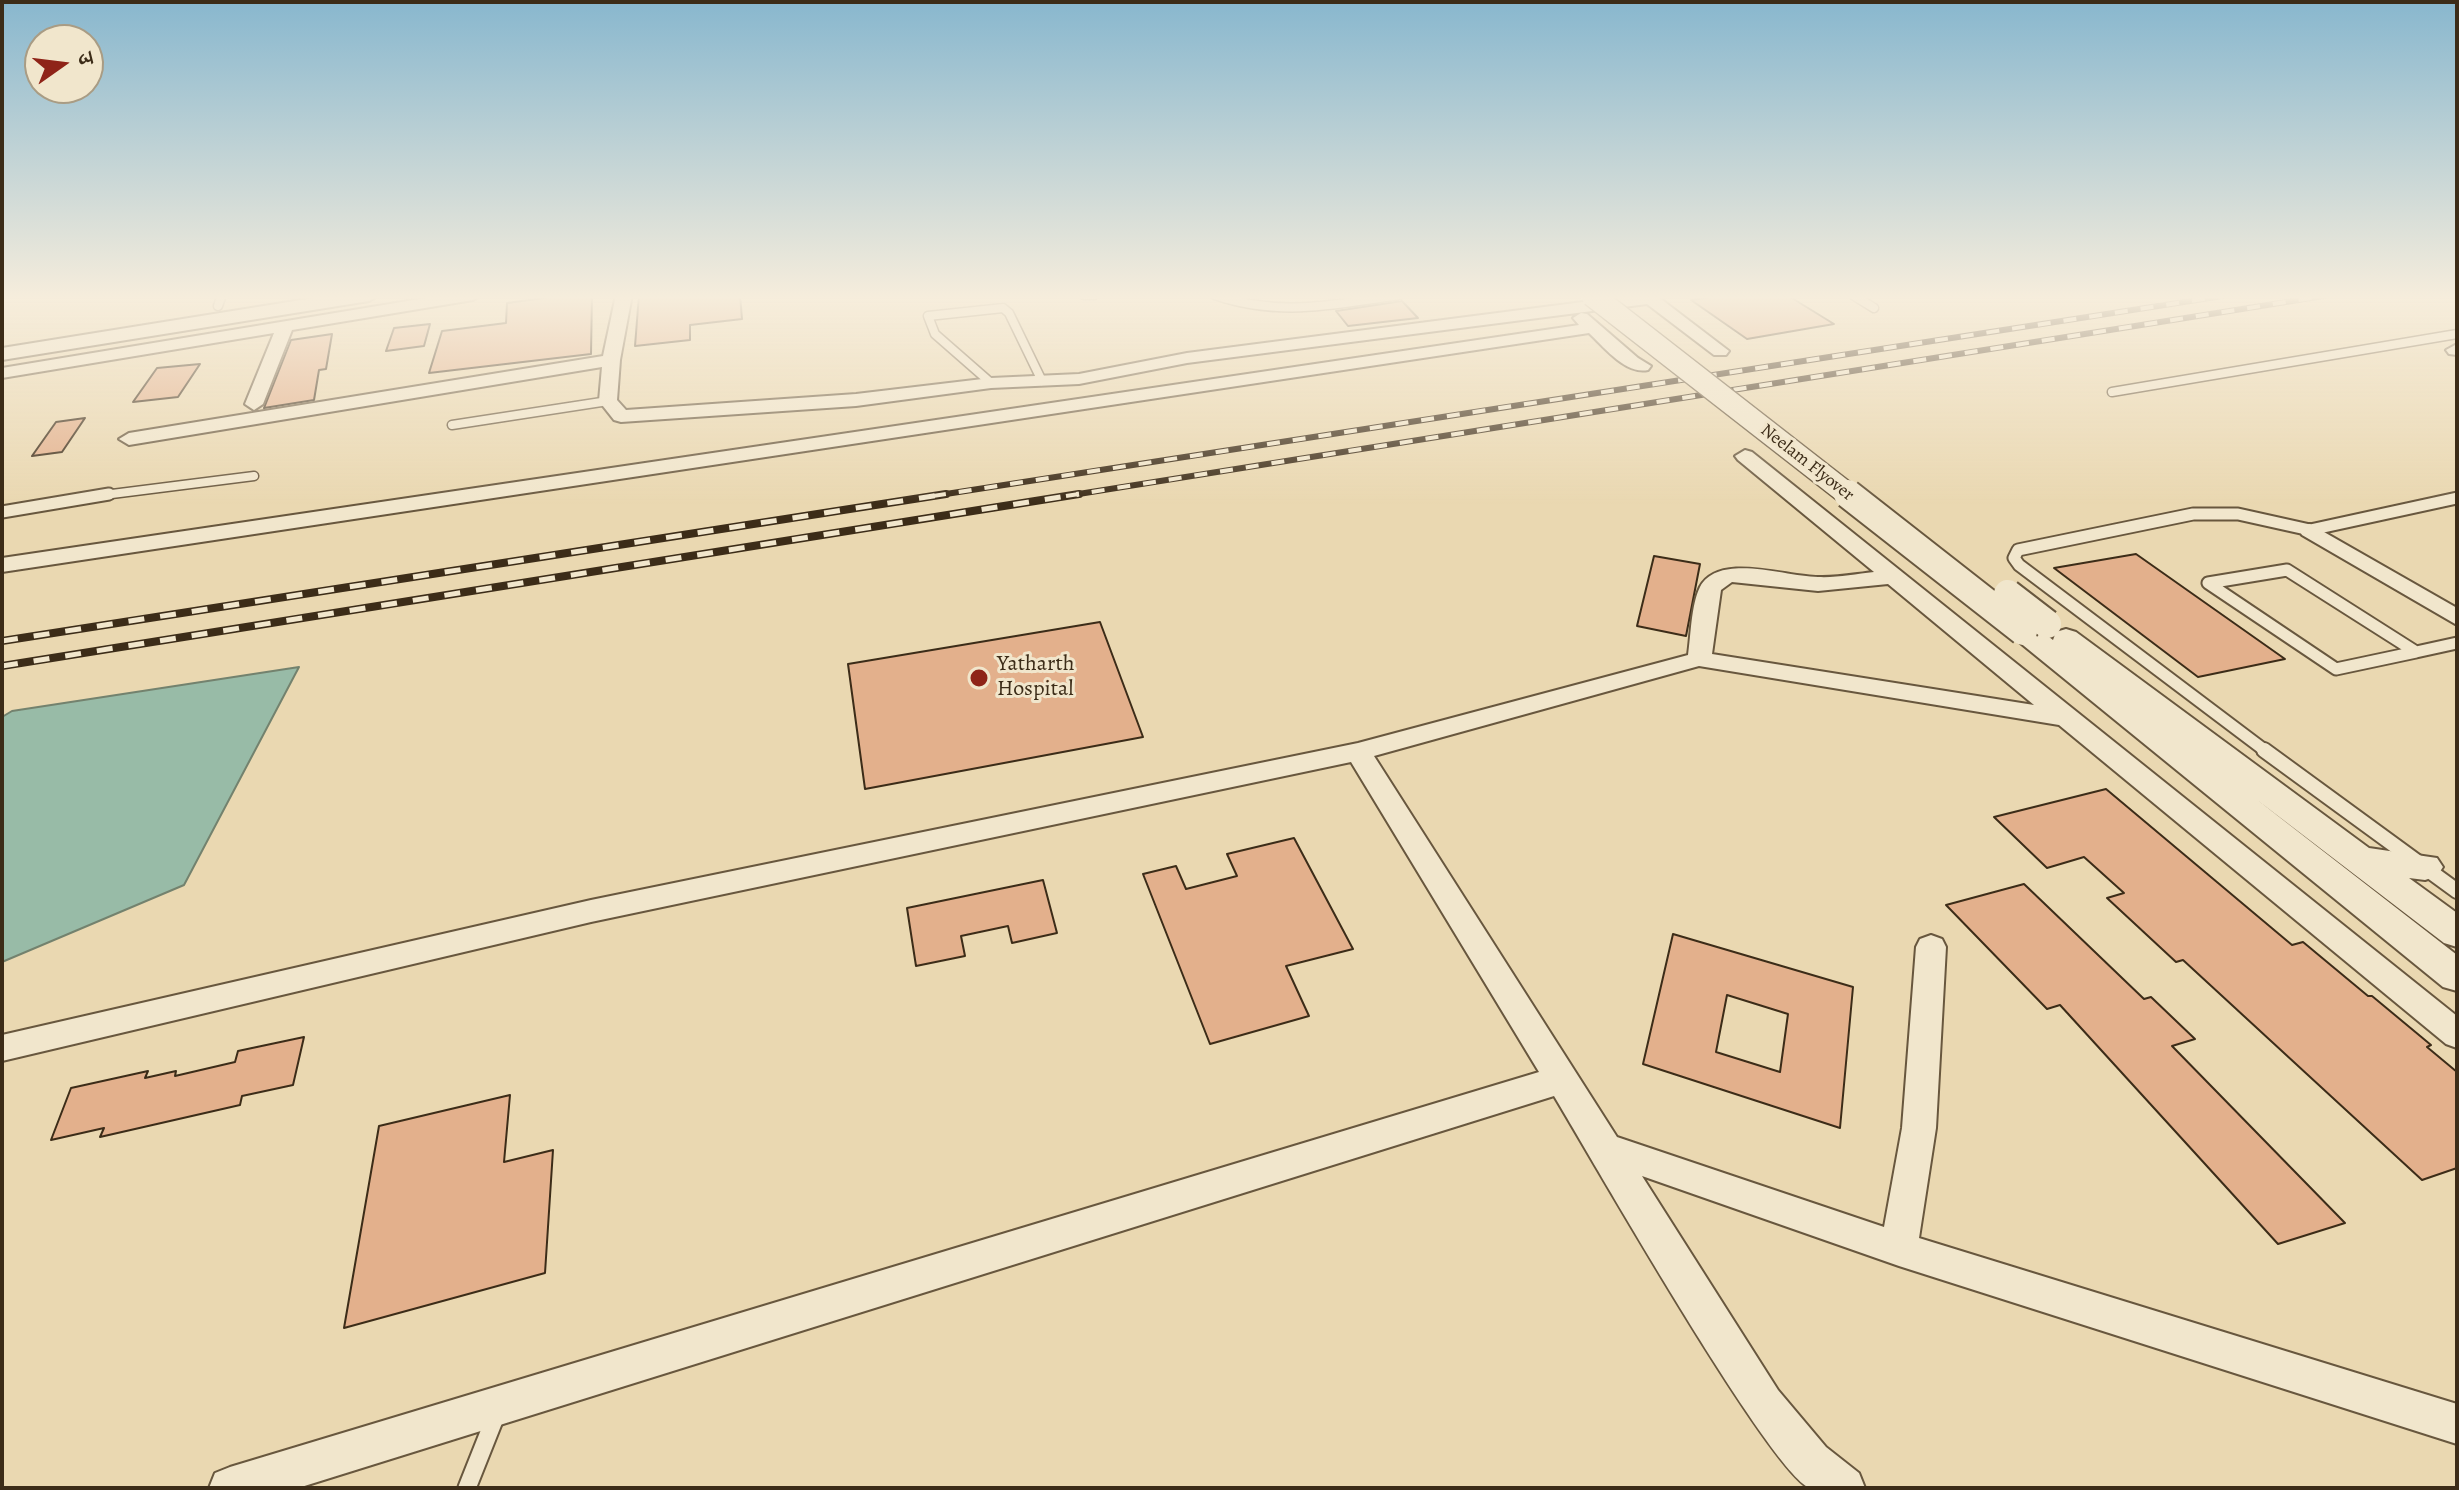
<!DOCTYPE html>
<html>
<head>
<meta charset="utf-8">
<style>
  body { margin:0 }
  #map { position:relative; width:2459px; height:1490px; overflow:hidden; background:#ead8b1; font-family:Alegreya,"Noto Serif Devanagari",serif }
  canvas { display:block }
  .frame { position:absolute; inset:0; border:4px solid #3c2c18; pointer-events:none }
  .north { position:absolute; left:24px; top:24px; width:80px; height:80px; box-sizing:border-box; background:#f1e6cc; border:2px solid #a99c84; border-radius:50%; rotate:76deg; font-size:22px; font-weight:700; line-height:32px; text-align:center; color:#3c2c18 }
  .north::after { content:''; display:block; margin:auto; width:28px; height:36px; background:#8f2418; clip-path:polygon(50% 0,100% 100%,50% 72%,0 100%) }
</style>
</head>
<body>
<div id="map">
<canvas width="2459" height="1490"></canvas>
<div class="frame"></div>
<div class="north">उ</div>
</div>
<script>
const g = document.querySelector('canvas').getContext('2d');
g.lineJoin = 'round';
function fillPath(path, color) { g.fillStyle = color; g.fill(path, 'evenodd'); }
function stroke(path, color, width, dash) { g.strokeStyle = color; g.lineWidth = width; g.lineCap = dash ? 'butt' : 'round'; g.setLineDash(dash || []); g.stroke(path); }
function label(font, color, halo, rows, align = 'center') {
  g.font = font + ' Alegreya,serif'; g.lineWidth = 6; g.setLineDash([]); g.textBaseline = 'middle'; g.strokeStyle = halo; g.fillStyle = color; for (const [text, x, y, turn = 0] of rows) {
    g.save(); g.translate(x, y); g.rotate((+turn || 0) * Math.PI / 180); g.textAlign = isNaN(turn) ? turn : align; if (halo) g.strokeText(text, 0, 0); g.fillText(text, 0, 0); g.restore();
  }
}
const water = new Path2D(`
  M299,667L184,885L2,962V717L12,711Z`);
fillPath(water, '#98bba7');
stroke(water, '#73826e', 2);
const building = new Path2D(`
  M566,295H592L591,354L429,373L442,331L506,323L507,303Z
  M639,295H740L742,319L690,325V340L635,346Z
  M1726,295H1787L1834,324L1747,339L1691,300Z
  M1402,301L1418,318L1348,326L1336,311Z
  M430,324L424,346L386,351L394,328Z
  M332,334L326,369L319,370L314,400L264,408L291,340Z
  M200,364L178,397L133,402L157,368Z
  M85,418L62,452L32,456L56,422Z
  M2136,554L2285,659L2198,677L2054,568Z
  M1654,556L1700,564L1686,636L1637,626Z
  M1100,622L1143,737L865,789L848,664Z
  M2106,789L2292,945L2303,942L2368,996H2372L2431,1045L2427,1047L2457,1072V1168L2422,1180L2183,960L2176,962L2107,898L2124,893L2084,857L2047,868L1994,817Z
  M1294,838L1353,949L1286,966L1309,1016L1210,1044L1143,874L1176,866L1186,889L1237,876L1227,854Z
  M1043,880L1057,933L1012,943L1008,926L961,936L965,956L916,966L907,908Z
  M2024,884L2144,999L2151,997L2195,1039L2172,1046L2345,1223L2278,1244L2060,1005L2047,1009L1946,905Z
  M1673,934L1853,987L1840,1128L1643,1064ZM1727,995L1788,1014L1780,1072L1716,1052Z
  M304,1037L293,1085L242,1096L240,1105L100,1137L104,1128L51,1140L71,1088L148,1071L145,1078L176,1071L175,1076L235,1062L238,1051Z
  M510,1095L504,1162L553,1150L545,1273L344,1328L379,1126Z`);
fillPath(building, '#e3b08c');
stroke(building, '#3c2c18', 2);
const serviceFar3 = new Path2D(`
  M1084,295H1094
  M1215,295C1277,317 1336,305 1399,295
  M1853,295L1874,308
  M218,306L222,295
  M991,383L935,334L928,316L1003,308L1009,313L1042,381
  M2112,392L2457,334
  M452,425L608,401
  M96,496L254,476`);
const serviceFar2 = new Path2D(`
  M2,512L109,494
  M2287,570L2416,652L2336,669L2208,583Z
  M2416,652L2457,643
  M2267,752L2019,565L2014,558L2018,550L2193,514H2238L2310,530L2457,498`);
const serviceFar1 = new Path2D(`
  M2264,750L2457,891`);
const service = new Path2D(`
  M467,1488L496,1415`);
const minor = new Path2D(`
  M444,295H481L473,300L292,330L263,404L254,410L245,404L274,333L2,378V368Z
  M616,295H632L620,360L617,400L626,410L856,394L991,378L1079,374L1187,353L1637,295L1657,296L1729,351L1726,355H1714L1647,304L1187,363L1079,384L991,388L856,406L621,422L614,420L599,401L602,367L129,445L119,439L129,433L603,356Z
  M1581,313L1587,314L1638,358L1651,366L1648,370C1626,375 1604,347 1589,333L2,572V558L1579,325L1573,318Z
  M2457,344V355L2449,354L2446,350Z
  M1745,450L1752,452L2457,1016V1048L2446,1044L2059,725L1699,666L1374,756L1617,1137L1884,1227L1902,1128L1916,947L1920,939L1931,935L1942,939L1946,947L1936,1128L1919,1238L2457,1404V1444L1899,1266L1642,1176L1778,1390L1826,1447L1859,1473L1865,1488C1852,1488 1822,1490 1810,1488C1771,1474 1588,1152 1554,1096L298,1488H209L215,1473L230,1467L1539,1072L1351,762L591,922L2,1061V1035L591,900L1358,743L1688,655C1691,635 1691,605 1700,587C1719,552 1786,577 1818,577C1836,578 1855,574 1874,572L1738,460L1735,456ZM1732,582L1818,591L1888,584L2034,705L1712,654L1721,590Z
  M2310,524L2457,608V625L2302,535L2299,530L2302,525Z`);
const tertiary = new Path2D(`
  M332,295H379L369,301L2,360V348Z
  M2023,622L2033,625L2053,640L2056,632L2066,629L2076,632L2369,848L2437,858L2443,867L2437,876L2425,880L2409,878L2457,913V947L2444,943L2256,799L2457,955V991L2443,987L2013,637L2009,631L2013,625Z`);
stroke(serviceFar3, '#68573e', 11);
stroke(serviceFar2, '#68573e', 15);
stroke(serviceFar1, '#68573e', 18);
stroke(service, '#68573e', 21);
stroke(minor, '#68573e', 4);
stroke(tertiary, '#68573e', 4);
stroke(serviceFar3, '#f1e6cc', 8);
stroke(serviceFar2, '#f1e6cc', 11);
stroke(serviceFar1, '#f1e6cc', 14);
stroke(service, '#f1e6cc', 17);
fillPath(minor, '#f1e6cc');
fillPath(tertiary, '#f1e6cc');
const railFar1 = new Path2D(`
  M933,496L2229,295
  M1066,496L2330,295`);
const rail = new Path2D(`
  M2,641L946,494
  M2,666L1079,494`);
stroke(railFar1, '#3c2c18', 6);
stroke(rail, '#3c2c18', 8);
stroke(railFar1, '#f1e6cc', 4, [13]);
stroke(rail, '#f1e6cc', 5, [16]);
const tertiaryBridgeFar1 = new Path2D(`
  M1592,295L1850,496`);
const tertiaryBridge = new Path2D(`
  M1848,494L2023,631
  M2008,594L2047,624`);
stroke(tertiaryBridgeFar1, '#68573e', 25, []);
stroke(tertiaryBridge, '#68573e', 32, []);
stroke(tertiaryBridgeFar1, '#f1e6cc', 22);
stroke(tertiaryBridge, '#f1e6cc', 28);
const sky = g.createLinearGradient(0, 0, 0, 504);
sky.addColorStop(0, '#88b7ce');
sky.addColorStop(0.59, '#f6eddc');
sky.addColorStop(1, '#f6eddc00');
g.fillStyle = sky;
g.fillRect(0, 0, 2459, 504);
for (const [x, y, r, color] of [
  [979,678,10,"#8f2418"]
]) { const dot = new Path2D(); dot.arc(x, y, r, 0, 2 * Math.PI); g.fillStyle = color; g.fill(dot); stroke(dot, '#f1e6cc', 3); }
label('18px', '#3c2c18', '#f1e6cc', [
  ["Neelam Flyover",1807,463,38]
]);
label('22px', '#3c2c18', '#f1e6cc', [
  ["Yatharth",997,665],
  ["Hospital",997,690]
], 'left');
</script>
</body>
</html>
